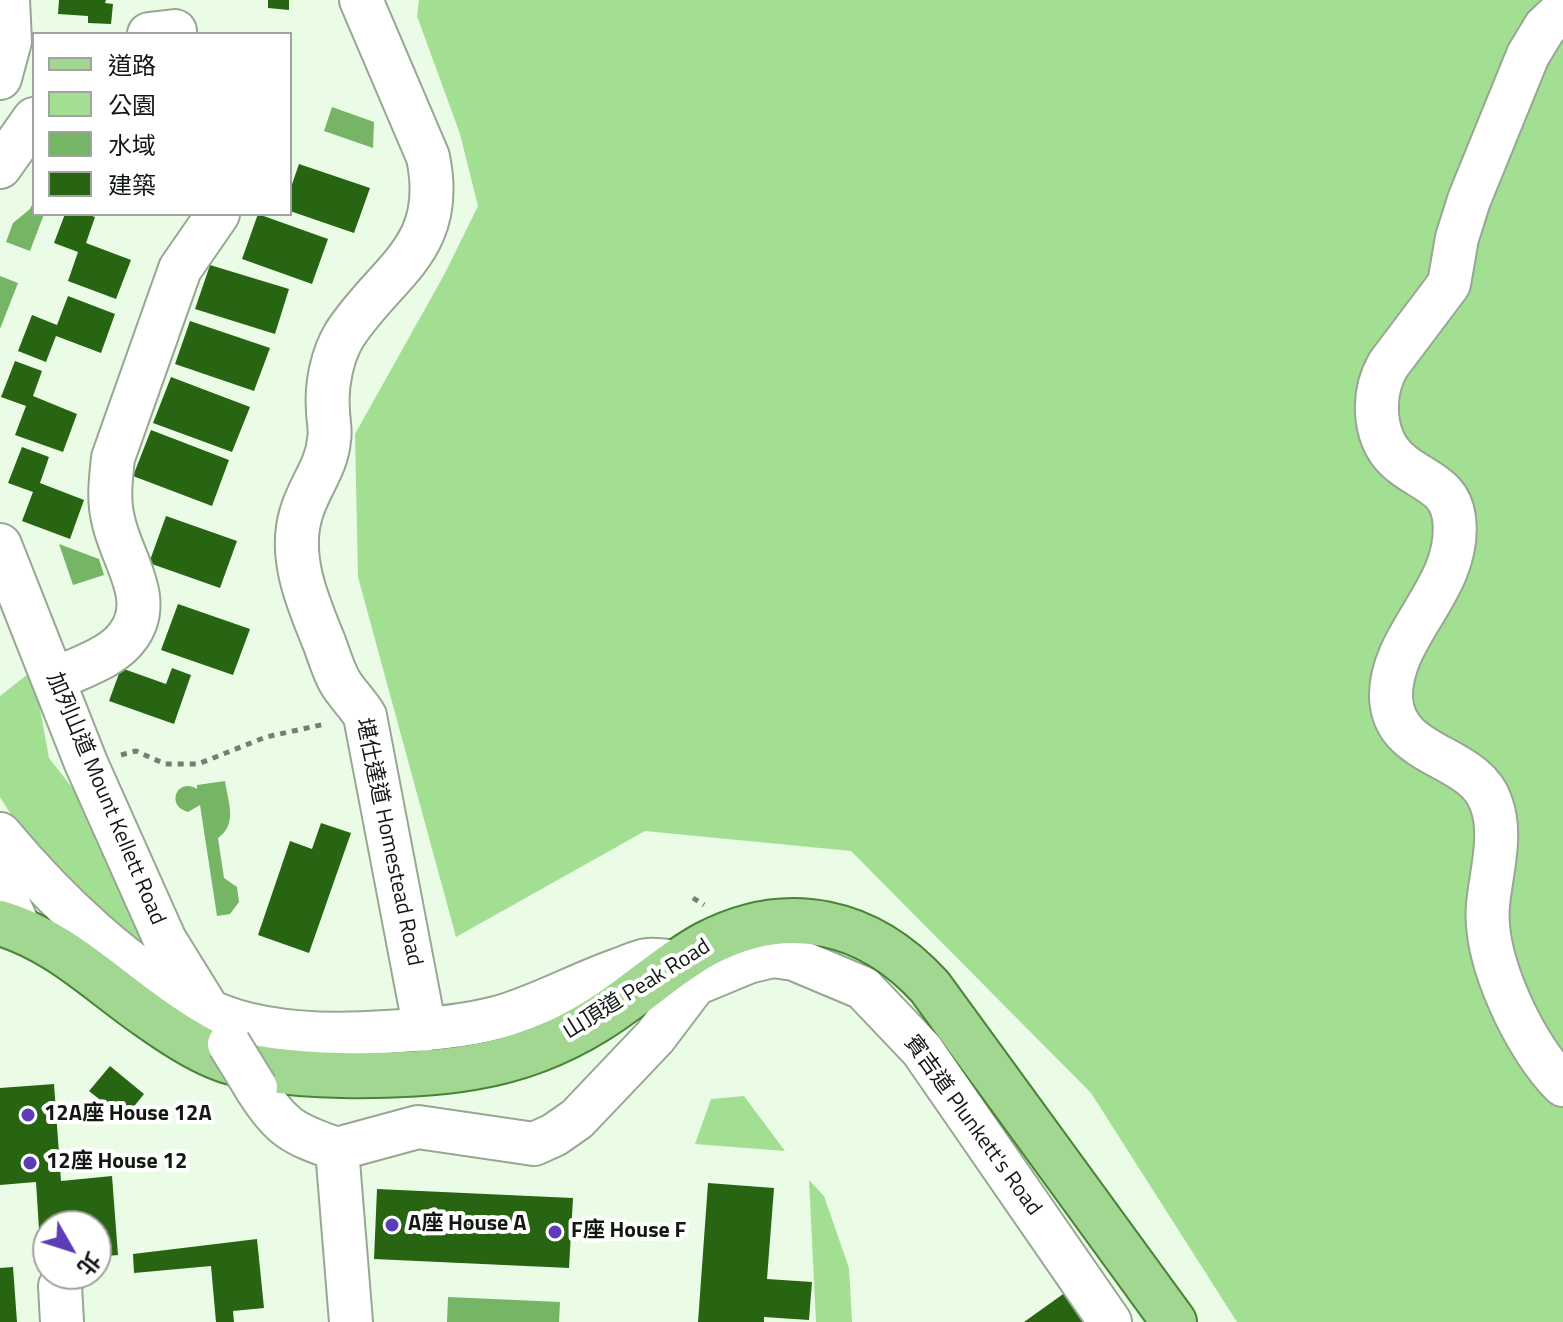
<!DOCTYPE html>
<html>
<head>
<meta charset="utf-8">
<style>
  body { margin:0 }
  #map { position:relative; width:1563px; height:1322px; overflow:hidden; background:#eafce6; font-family:"Titillium Web","Noto Sans TC",sans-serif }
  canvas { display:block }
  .legend { position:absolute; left:32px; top:32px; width:260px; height:184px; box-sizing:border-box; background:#fff; border:2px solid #a1a3a0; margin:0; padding:10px 14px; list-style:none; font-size:24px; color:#131912 }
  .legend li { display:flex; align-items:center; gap:16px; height:40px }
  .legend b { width:40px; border:2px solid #a1a3a0 }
  .north { position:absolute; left:32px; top:1210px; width:80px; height:80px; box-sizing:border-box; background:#fff; border:2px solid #a1a3a0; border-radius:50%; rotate:129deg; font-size:22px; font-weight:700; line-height:32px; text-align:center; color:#131912 }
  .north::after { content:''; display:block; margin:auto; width:28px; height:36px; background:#5c3db6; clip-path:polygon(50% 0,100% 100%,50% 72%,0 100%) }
</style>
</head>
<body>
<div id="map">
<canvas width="1563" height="1322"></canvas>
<ul class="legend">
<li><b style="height:10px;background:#a2d792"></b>道路</li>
<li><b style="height:22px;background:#a3df92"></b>公園</li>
<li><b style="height:22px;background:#76b565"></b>水域</li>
<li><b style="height:22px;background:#286513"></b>建築</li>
</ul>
<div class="north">北</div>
</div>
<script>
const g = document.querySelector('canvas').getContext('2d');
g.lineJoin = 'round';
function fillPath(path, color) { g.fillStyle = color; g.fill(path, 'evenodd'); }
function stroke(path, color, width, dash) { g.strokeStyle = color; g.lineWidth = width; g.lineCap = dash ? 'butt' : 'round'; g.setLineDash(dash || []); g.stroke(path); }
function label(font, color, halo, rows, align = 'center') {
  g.font = font + ' "Titillium Web","Noto Sans TC",sans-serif'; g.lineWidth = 8; g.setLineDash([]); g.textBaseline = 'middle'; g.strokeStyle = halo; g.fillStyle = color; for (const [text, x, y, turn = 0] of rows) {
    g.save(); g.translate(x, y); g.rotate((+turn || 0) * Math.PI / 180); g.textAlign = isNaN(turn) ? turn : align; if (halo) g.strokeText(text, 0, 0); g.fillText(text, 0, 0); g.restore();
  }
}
fillPath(new Path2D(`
  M419,0H1563V1322H1237L1091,1093L851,851L645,831L456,937L358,577L355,434L444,275L478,206L460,134L417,16Z
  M33,670L49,758L95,817L155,968L118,937L19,827L0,797V696Z
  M744,1096L785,1151L695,1144L711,1099Z
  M809,1180L824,1196L849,1268L852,1322H816Z`), '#a3df92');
fillPath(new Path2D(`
  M332,107L374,122L373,148L324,131Z
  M34,201V214H44L30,251L6,242L13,223L30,209Z
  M0,276L18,283L0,329Z
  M59,544L99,559L104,575L73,585Z
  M225,781C228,802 238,824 218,838L224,878L237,887L239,902L230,914L217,916L200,805L188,812C165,806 177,777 197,789V785Z
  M448,1297L560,1302L559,1322H447Z`), '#76b565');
fillPath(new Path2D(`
  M59,0H106L105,3L113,4L111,24L88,23V16L58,14Z
  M268,0H289V10L268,8Z
  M299,164L370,188L354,233L290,211V190Z
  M65,214H86L95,217L86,243L131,260L116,299L68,281L78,252L54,243Z
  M258,214L328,239L312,284L242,259Z
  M210,265L289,289L275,334L195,309Z
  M68,296L115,314L101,353L56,336L46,362L18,351L32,315L57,325Z
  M190,321L270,348L254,391L175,364Z
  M15,361L42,371L33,396L77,414L63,452L15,435L26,406L1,397Z
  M171,377L250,407L232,452L153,423Z
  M151,430L229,460L212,506L133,476Z
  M22,447L49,457L40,483L84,500L70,539L22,521L33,492L8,483Z
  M166,516L237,541L220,588L149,563Z
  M178,604L250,629L233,675L161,650Z
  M121,668L166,684L172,668L191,675L174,724L109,701Z
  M321,823L351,833L309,953L258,935L290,841L312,849Z
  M110,1066L144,1094L124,1119L89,1091Z
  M54,1084L61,1181L112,1176L118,1255L96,1257V1226H48V1260L41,1261L36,1182L0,1185V1088Z
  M708,1183L774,1188L767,1279L812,1282L809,1320L764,1317V1322H698Z
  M377,1189L573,1198L569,1268L374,1259Z
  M257,1239L264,1308L233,1311L234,1322H216L211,1266L134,1273L133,1254Z
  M13,1267L17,1322H0V1268Z
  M1066,1292L1091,1322H1024Z`), '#286513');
const minor = new Path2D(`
  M361,0L428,157C447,249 388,269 345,334C332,355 326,385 328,410C328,420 331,430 329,440C327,467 308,488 301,514C288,557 308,603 324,642C329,655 333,670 340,682C347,694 358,704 365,716L425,1030
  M1563,10L1545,27L1528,55L1469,200L1457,238L1449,284L1388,365C1371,395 1372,441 1402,464C1423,481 1450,486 1454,518C1463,588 1389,634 1391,698C1394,759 1474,753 1491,803C1503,835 1491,872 1488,905C1483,960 1525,1047 1563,1085
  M149,34L175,31
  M0,78L10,41L8,0
  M0,167L34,119
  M0,545L86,763L165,940L204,1003
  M54,680C77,668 113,658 128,636C156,599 120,557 113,519C108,499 111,478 113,458L180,269L218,214
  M0,834C54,899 130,973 207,1010C259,1035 330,1036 386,1032C424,1030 463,1027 500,1017C541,1005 578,984 618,970C627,967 638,961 647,960C657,959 668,961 677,962
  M0,886L20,929
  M256,1088C281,1128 293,1134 337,1149
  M337,1149L418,1127L534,1144L554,1135L577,1119L655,1037L695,984L748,962L773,956L794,959L863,988L922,1050L1110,1322
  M337,1149L351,1322
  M60,1286L62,1322`);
const major = new Path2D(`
  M0,923C58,940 99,982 148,1016C169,1031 191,1046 215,1056C272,1081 411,1078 473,1067C516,1060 560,1043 597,1020C635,997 667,965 706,944C788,901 869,920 930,987L1174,1322`);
stroke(minor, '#96a792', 46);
stroke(major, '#488436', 48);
stroke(new Path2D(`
  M121,755L136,751L165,764H198L266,737L325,724
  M693,898L704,905`), '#747f71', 5, [6, 6]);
stroke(minor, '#fff', 42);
stroke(major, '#a2d792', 44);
const minorBridge = new Path2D(`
  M229,1044L256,1088`);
stroke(minorBridge, '#96a792', 46, []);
stroke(minorBridge, '#fff', 42);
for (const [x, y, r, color] of [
  [28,1115,8,"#5c3db6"],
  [30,1163,8,"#5c3db6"],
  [392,1225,8,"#5c3db6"],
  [555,1232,8,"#5c3db6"]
]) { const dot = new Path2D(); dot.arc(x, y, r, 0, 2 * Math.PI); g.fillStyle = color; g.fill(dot); stroke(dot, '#fff', 3); }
label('22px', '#131912', '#fff', [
  ["加列山道 Mount Kellett Road",105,799,67],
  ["堪仕達道 Homestead Road",388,842,78],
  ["山頂道 Peak Road",637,990,-32],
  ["賓吉道 Plunkett's Road",972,1126,54]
]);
label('bold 22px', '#131912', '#fff', [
  ["12A座 House 12A",44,1115],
  ["12座 House 12",46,1163],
  ["A座 House A",408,1225],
  ["F座 House F",571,1232]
], 'left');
</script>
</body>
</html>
